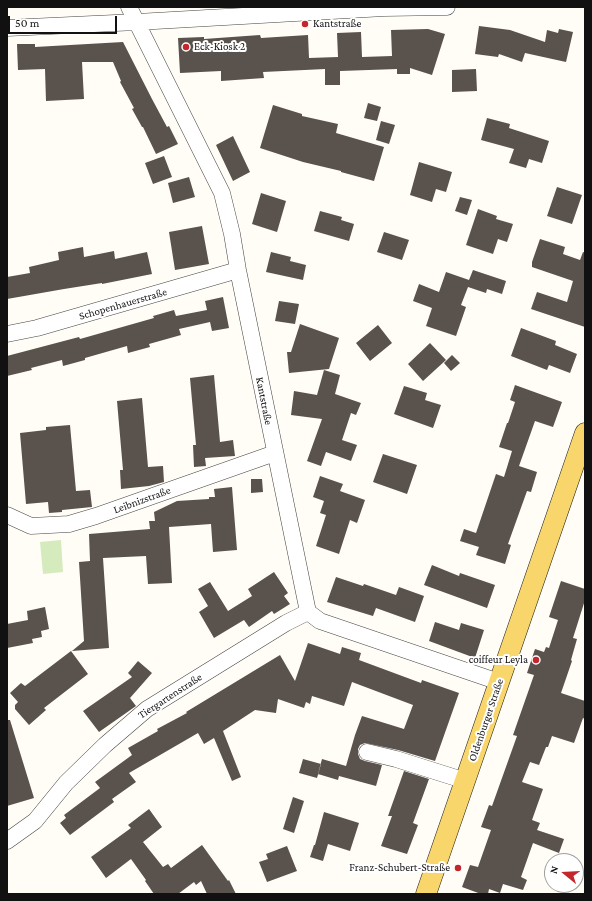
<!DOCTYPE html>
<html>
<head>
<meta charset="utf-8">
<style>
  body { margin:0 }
  #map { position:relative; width:592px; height:901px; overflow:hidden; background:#fffdf5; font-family:"Crimson Pro",serif }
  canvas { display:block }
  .frame { position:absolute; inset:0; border:8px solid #111; pointer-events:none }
  .north { position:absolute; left:544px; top:853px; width:40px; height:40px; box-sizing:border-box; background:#fff; border:1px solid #a0a0a0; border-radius:50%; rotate:288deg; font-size:11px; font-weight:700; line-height:16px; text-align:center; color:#111 }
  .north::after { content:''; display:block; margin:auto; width:14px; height:18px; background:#c4262e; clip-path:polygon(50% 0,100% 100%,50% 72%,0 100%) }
  .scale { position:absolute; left:8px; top:16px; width:109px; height:18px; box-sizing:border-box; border:2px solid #111; border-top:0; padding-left:5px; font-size:12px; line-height:14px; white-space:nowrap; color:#111; -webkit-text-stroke:3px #fff; paint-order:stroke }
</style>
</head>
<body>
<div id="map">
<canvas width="592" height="901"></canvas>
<div class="frame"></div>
<div class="north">N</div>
<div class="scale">50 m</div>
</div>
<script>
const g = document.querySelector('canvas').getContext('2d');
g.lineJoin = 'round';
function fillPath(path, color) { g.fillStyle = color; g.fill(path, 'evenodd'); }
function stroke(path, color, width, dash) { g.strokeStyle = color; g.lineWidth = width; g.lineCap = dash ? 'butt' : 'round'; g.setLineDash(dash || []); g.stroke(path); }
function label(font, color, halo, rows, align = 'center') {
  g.font = font + ' "Crimson Pro",serif'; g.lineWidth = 4; g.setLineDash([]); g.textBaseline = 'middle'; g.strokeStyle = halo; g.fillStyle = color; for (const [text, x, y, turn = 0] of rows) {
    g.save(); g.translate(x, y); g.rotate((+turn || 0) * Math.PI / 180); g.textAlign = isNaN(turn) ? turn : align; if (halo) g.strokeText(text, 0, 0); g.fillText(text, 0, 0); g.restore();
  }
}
fillPath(new Path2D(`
  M61,540L63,572L43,574L40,542Z`), '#d5ebbd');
fillPath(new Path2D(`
  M479,26L510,30L545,42L547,30L558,33L559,29L573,32L566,62L525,53L522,62L499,54L498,57L475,54Z
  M428,29L445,34L432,75L410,68V74H397V69L340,71V85H325V69L263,72L264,78L221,81V71L180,73L178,38L204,37V39L260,35L261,38L308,35L309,58L338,57L337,33L361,32L362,57L392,56L391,30Z
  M123,42L152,99L167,127L169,126L178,144L156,154L143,127H142L132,109L134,108L120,82L121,81L113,62H82L84,99L46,101L45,69L18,70L17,44H35V47Z
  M476,69L477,91L452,92V70Z
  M368,103L381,107L377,121L364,118Z
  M273,105L302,114V116L338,124L336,133L384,147L374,181L341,172V171L303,162L260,148Z
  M487,118L510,124L509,128L549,141L542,163L529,159L526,168L509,163L514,149L481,140Z
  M381,121L395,125L389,144L376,140Z
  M233,136L250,172L233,181L216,145Z
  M164,156L172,177L153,184L145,163Z
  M419,162L452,172L446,192L436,189L432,202L410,195Z
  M189,177L195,197L173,203L168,183Z
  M557,187L582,195L572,224L547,216Z
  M261,193L286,201L277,232L252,224Z
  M460,197L472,200L467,215L455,211Z
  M478,209L497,216L496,219L513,224L507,242L498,239L493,254L466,245Z
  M320,211L342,217L341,220L354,224L349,241L314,231Z
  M202,226L209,264L175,270L169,232Z
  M384,232L409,240L402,260L377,252Z
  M540,239L565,247L563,254L580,260L583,252L585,253V327L531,309L537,292L567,302L573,281L532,267V262Z
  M83,247L84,257L114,251L115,259L147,252L152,274L102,284V283L64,289L7,299V277L30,273L29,267L59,260L58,252Z
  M271,252L291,257L290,261L306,265L303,280L266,272Z
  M473,270L506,281L502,294L487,289L486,293L468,287L461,305L466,307L456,336L426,326L432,308L413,301L419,284L439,292L446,272L469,280Z
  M223,297L229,328L212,331L210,322L179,329L181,335L149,344L150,347L128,353L127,346L85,358V360L63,366L62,360L31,368L32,370L7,376V356L79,337L80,339L154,318L153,316L174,310L176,316L207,310L205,301Z
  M279,301L299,304L295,324L275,321Z
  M300,324L339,338L329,369L289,373L287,352H291Z
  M378,325L392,343L370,361L356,343Z
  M521,328L556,341L555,345L577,354L570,373L549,365L547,370L511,356Z
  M430,343L446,360L423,381L408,364Z
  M452,355L460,363L451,371L444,363Z
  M324,370L340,375L335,394L361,403L356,415L351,413L342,440L357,445L351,461L326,452L321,466L307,461L322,419L291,415L294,391L317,395Z
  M214,375L220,442L233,440L235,456L205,458L206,466L194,467L193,445H196L190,378Z
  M515,385L562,402L553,427L535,421L519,466L537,472L531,492L527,491L508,544L511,545L505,564L476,555L479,547L460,541L464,529L476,533L496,474L504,477L512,451L499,447L507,423H508L515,402L510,400Z
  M404,386L427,393L425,400L441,405L433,428L394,414Z
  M142,398L148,467L163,466L164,482L149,486L121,489L120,470H123L117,401Z
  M70,425L76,491L90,490L92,507L62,510V512L49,513L48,502L26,504L20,433L46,430V427Z
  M383,454L417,465L407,494L373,482Z
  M320,476L343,484L340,491L365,500L357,523L350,520L339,554L316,546L326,515L320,513L324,501L313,497Z
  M251,479H262L263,492L251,493Z
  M232,487L237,550L213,552L211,524L169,527L172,583L148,584L146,556L103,558L109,648L72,651L84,641L79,562L90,561L89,534L150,529L149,521H155L154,512L177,501L209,499V497H215L214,489Z
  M432,565L459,576L460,573L495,585L487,608L424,585Z
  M274,572L288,593L284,596L290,604L274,614L272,611L249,627L244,620L214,638L199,612L208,606L198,589L210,582L228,611L252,596L248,589Z
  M336,577L363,586L364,584L396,595L399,587L424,596L415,622L376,608L373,616L327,602Z
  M561,581L585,589V600L573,638L577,639L571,660L572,661L561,693L585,701V719L583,718L574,743L552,736L548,747H546L539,765L530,762L522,782L543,789L532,820L540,823L537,830L564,839L559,853L533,843L521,877L527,880L523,890L503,884L500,893L489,889L488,894H481L462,887L470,865L478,867L491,830L481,827L489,805L492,806L517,736L513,735L534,675L527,673L535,649L544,652L546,647L549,648L558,620L549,617Z
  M45,607L49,629L41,631L42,637L32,639L33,643L7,648V624L28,620L27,611Z
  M435,622L459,630L461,623L484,630L475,658L429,641Z
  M308,643L340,654L342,647L361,653L359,660L421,683L422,680L459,693L435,761L398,750L365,743L360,745L358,749V754L360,759L365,761L382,765L376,786L339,776L338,780L318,774L322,759L346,766L355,735L362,716L404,729L413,705L352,682L344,706L312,696L310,704L306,702L304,708L278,699L276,713L255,710L223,731L241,777L232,781L214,738L204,744L198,733L129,773L136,782L112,799L114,802L70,835L60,823L66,818L64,815L100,788L95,782L132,755L128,748L158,731L157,729L187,713L186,712L280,655L295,681Z
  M71,651L88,674L44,708L46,710L29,725L15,709V705L18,702L10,693L21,683L25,686Z
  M138,661L152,673L130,698L136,706L99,732L83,711L132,677L128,673Z
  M7,720H10L34,798L7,806Z
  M303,759L321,764L317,778L299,773Z
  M404,771L429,779L413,823L418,825L407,854L381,846L392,816H388Z
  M293,797L304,801L294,833L283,829Z
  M149,809L162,827L143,842L163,867L168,864L171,868L202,845L228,881L229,880L236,894H207L201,881L196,885L194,882L178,894H154L145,881L146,880L131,859L106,878L91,857L131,828L128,825Z
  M324,812L359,823L350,851L328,844L323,861L310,857L314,845H315Z
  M287,846L297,871L267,882L259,862L268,859L266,854Z`), '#5a524d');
const minor = new Path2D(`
  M129,7L222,193L232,234L238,270L308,612L320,621L499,682
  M7,28L137,22L384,8L447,7
  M7,334L37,328L238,270
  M7,515L31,526L69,524L96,516L275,453
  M367,752L396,759L466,781
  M7,841L35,821L66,783L105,745L147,709L286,623L308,612`);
const major = new Path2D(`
  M426,894L585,433`);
stroke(minor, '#444', 17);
stroke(major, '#222', 21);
stroke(minor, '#fff', 16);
stroke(major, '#f9d66b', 20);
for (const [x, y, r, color] of [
  [305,24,4,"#c4262e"],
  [186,47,4,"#c4262e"],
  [536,660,4,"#c4262e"],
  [458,868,4,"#c4262e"]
]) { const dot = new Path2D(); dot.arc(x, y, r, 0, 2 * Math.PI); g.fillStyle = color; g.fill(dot); stroke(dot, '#fff', 1.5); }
label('11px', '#111', '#fff', [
  ["Kantstraße",313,24],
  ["Eck-Kiosk 2",194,47],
  ["coiffeur Leyla",528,660,"right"],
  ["Franz-Schubert-Straße",450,868,"right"]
], 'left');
label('11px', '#111', '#fff', [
  ["Schopenhauerstraße",123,304,-16],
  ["Kantstraße",264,401,79],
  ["Leibnizstraße",142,500,-20],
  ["Tiergartenstraße",170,696,-33],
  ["Oldenburger Straße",486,720,-71]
]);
</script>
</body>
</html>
